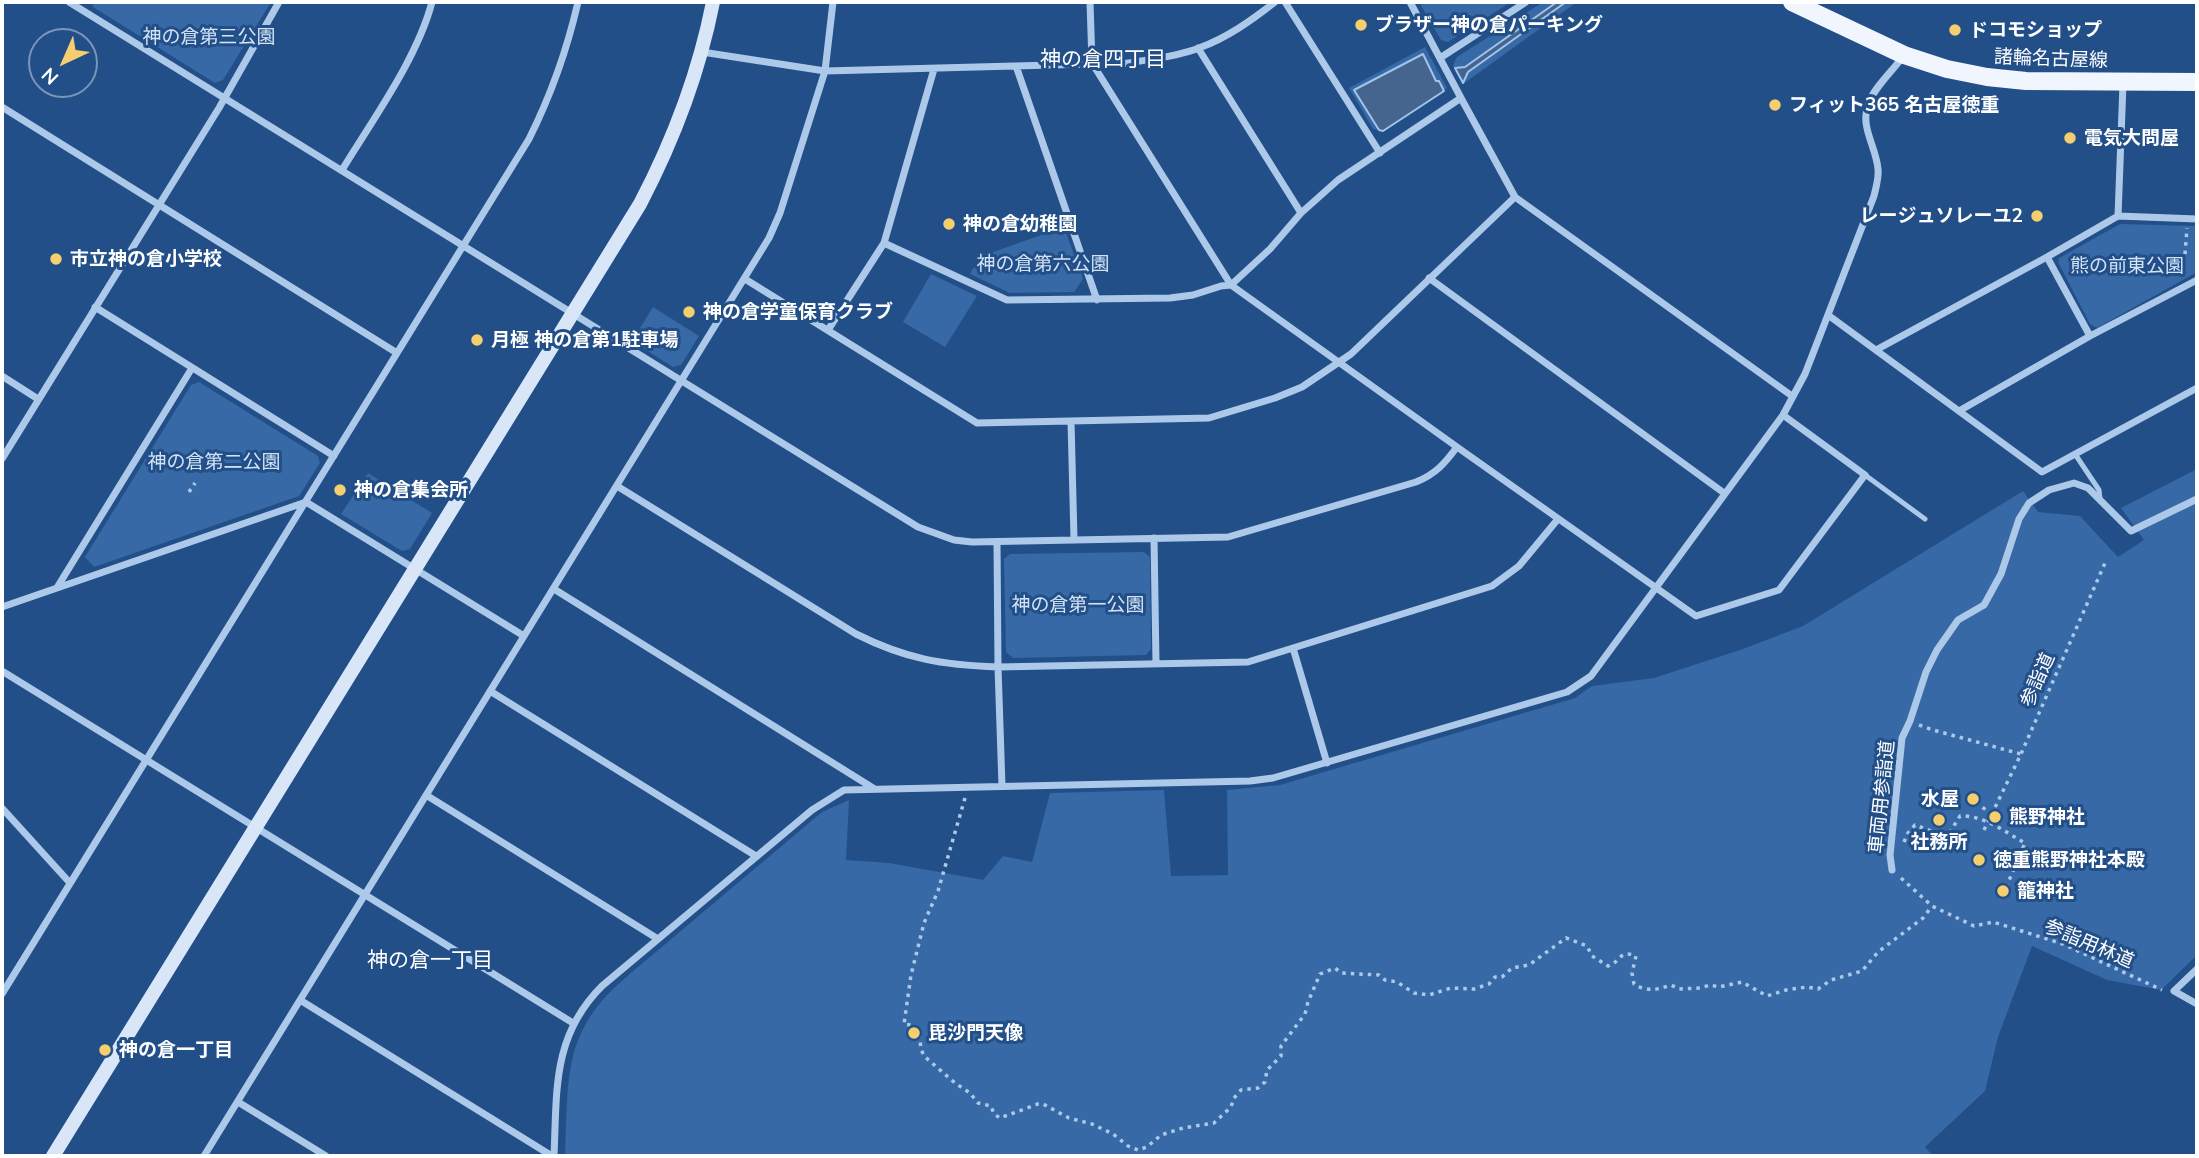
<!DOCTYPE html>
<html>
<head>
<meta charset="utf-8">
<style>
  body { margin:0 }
  #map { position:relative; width:2199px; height:1158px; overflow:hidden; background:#224f88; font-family:Mulish,sans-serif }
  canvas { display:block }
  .frame { position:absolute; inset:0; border:4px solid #fff; pointer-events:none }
  .north { position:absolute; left:28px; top:28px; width:70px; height:70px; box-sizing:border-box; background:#224f88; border:2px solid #7a95b8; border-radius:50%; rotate:224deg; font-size:19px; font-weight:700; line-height:28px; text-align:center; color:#fff }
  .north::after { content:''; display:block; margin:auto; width:24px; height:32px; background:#f5ce6f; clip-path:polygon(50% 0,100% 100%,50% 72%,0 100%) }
</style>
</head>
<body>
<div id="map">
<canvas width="2199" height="1158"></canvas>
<div class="frame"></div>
<div class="north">N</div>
</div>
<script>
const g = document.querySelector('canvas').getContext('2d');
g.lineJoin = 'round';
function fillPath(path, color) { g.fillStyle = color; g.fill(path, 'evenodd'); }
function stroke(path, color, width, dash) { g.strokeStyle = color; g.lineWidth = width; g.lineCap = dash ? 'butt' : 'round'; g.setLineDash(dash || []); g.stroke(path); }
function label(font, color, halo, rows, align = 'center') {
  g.font = font + ' Mulish,"Noto Sans JP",sans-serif'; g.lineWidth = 6; g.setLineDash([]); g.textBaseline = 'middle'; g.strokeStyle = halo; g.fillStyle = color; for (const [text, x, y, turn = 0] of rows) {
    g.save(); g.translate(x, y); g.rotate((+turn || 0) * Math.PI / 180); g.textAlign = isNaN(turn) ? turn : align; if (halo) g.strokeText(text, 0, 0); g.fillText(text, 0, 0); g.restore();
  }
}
fillPath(new Path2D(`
  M92,2H271L223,80L215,83L93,7Z
  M1419,2H1511L1448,42L1441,40Z
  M1543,2H1557L1465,67L1455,68L1453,65L1457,57Z
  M1566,2H1577L1463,84L1468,72Z
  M1425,47L1447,88L1383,131L1373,129L1349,88Z
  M2120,224L2197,226V272L2097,328L2090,324L2058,262L2059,258Z
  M1064,227L1083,279L1074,292L1010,293L970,274L979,257Z
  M931,274L977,296L945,347L903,322Z
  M653,307L699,336L681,365L673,367L632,341Z
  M199,382L318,456L320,463L299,496L94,567L85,557L191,385Z
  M2197,469V955L2161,990L2107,980L2032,946L1998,1037L1985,1091L1925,1147L1933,1156H1591L1590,1154L1577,1156H565C569,1079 561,1033 625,978L822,812L849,800L846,860L889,863L983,880L1003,856L1032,862L1050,793L1164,790L1171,876L1228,875L1227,790L1280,785L1575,698L1592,686L1654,678L1743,649L1803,626L2023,491L2038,512L2080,516L2118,557L2144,540L2121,508Z
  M368,473L432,513L410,549L402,551L341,514Z
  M1144,552L1150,557L1151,649L1146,655L1013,658L1006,652L1004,559L1010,554Z`), '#3669a5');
const water = new Path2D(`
  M1557,2H1566L1468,72L1463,83L1455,68L1465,67Z
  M1423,54L1436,81H1439L1444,91L1383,131L1379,130L1354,90Z`);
fillPath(water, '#45658e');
stroke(water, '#a1c4eb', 2);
stroke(new Path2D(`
  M2185,254L2187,228
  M1062,260L1072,257
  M151,454L160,459
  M189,492L195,483
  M1919,725L1933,730L2021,754
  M965,798L938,891L924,923L911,975L904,1024L911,1025L919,1031L921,1049L924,1056L955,1083L970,1093L978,1103L991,1106L994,1114L1000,1118L1038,1104H1043L1069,1118L1092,1124L1113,1134L1128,1146L1138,1150L1147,1147L1161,1135L1183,1128L1214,1123L1231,1107L1234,1098L1241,1090L1258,1088L1265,1082L1267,1070L1281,1056V1046L1305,1014L1308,1002L1320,974L1335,968L1341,973L1379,975L1385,980L1397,982L1414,993L1429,995L1451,988L1474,989L1489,984L1495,977H1502L1512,968L1529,965L1566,938L1587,946L1592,956L1608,966C1621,962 1619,949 1636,956L1632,973L1634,984C1647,992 1657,990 1671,985L1679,989L1700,988L1710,985L1719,987L1742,982L1767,996L1786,990L1807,987L1818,989L1831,980L1862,971L1878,952L1923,918L1932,906
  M1976,802L1991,814
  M1984,830L2021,754L2105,563
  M1904,842L1908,833L1915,825L1947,837L1960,816C1984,815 2005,832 2025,843L2007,885
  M1901,878L1932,906L1974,926L1993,922L2063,944L2162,990`), '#adc9ea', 3.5, [3.5, 5]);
stroke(new Path2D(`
  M2075,454L2099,490L2100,499
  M1865,475L1925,519`), '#adc9ea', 5);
stroke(new Path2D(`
  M69,2L918,527L954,540L972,542L1228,537L1416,482C1436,474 1445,463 1457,447L1696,616L1779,590L1865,475L1783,415
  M1090,2L1092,63L1231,285L1457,447
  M1285,2L1380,153
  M1410,2L1461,98
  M1198,48L1301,213
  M702,52L825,71L1128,63C1151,59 1176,57 1199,48C1227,38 1252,20 1275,2
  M1440,58L1526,2
  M1016,66L1097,300
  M2,107L397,353
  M342,170C373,119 417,59 432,2
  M2118,216L2123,84
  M884,243L1007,300L1170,298L1193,295L1221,286L1231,285L1270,249L1301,213L1338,180L1461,98L1515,197
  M2047,257L2090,336
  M1429,278L1724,493
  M745,279L977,423L1209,418L1275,398L1302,387L1351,354L1515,197L1792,396
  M95,307L334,456
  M1828,315L2042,472L2197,388
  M828,330L884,243L934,69
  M1876,350L2047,257L2118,216L2197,219
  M2,376L38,399
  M1959,411L2090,336L2197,280
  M1071,421L1074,539
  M2,459L219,108L279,2
  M617,486L856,634C906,659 942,665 998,667L1248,662L1492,586L1519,566L1558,519
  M1154,538L1156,663
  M997,542L998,667L1002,786
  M58,586L192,368
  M554,589L873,788
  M2,607L306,502L524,636
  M1293,648L1327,763
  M2,671L573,1023
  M490,691L756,856
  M426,795L658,939
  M2,808L70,883
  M1892,870L1890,855L1902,738L1910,721L1926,672L1937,650L1958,620L1984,605L2001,574L2019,519L2029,503L2049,490L2074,483L2088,488L2131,531L2197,499
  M2197,969L2174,991L2197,1004
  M2,994L529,139C551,95 567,50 578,2
  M300,1000L552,1156
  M238,1102L326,1156
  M204,1156L769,238L780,213L825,71L833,2
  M554,1156C557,1090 552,1036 602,986L812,810L844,790L1250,781L1273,778L1567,692L1591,676L1783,415L1805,374L1874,196C1876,187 1879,178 1878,169C1876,146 1860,128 1868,104C1875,86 1893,71 1904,55`), '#adc9ea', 7);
stroke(new Path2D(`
  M53,1156L640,204C674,139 699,73 713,2`), '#d8e6f8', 14);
stroke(new Path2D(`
  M1792,2L1904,55L1947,69L1987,77L2026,81L2197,82`), '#f1f6fe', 18);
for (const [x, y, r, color] of [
  [1361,25,7,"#f5ce6f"],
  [1955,30,7,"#f5ce6f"],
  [1775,105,7,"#f5ce6f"],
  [2070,138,7,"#f5ce6f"],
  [2037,216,7,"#f5ce6f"],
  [949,224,7,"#f5ce6f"],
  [56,259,7,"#f5ce6f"],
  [689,312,7,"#f5ce6f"],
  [477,340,7,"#f5ce6f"],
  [340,490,7,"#f5ce6f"],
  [1973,799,7,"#f5ce6f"],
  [1995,817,7,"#f5ce6f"],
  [1939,820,7,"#f5ce6f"],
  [1979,860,7,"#f5ce6f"],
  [2003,891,7,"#f5ce6f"],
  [914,1033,7,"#f5ce6f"],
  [105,1050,7,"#f5ce6f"]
]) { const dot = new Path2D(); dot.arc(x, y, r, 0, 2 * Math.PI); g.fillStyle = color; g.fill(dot); stroke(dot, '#224f88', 2.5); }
label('bold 19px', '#fff', '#224f88', [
  ["ブラザー神の倉パーキング",1375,25],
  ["ドコモショップ",1969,30],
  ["フィット365 名古屋徳重",1789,105],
  ["電気大問屋",2084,138],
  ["レージュソレーユ2",2023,216,"right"],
  ["神の倉幼稚園",963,224],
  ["市立神の倉小学校",70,259],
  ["神の倉学童保育クラブ",703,312],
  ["月極 神の倉第1駐車場",491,340],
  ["神の倉集会所",354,490],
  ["水屋",1959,799,"right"],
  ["熊野神社",2009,817],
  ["社務所",1939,842,"center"],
  ["徳重熊野神社本殿",1993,860],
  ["籠神社",2017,891],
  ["毘沙門天像",928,1033],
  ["神の倉一丁目",119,1050]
], 'left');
label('19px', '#d2e3f7', '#224f88', [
  ["神の倉第三公園",209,37],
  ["神の倉第六公園",1043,264],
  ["熊の前東公園",2127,266],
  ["神の倉第二公園",214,462],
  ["神の倉第一公園",1078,605]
]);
label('19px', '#fff', '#224f88', [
  ["諸輪名古屋線",2051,59,2],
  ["参詣道",2038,680,-66],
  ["車両用参詣道",1882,797,-84],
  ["参詣用林道",2089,944,23]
]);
label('21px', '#fff', '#224f88', [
  ["神の倉四丁目",1103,60],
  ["神の倉一丁目",430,961]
]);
</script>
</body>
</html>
